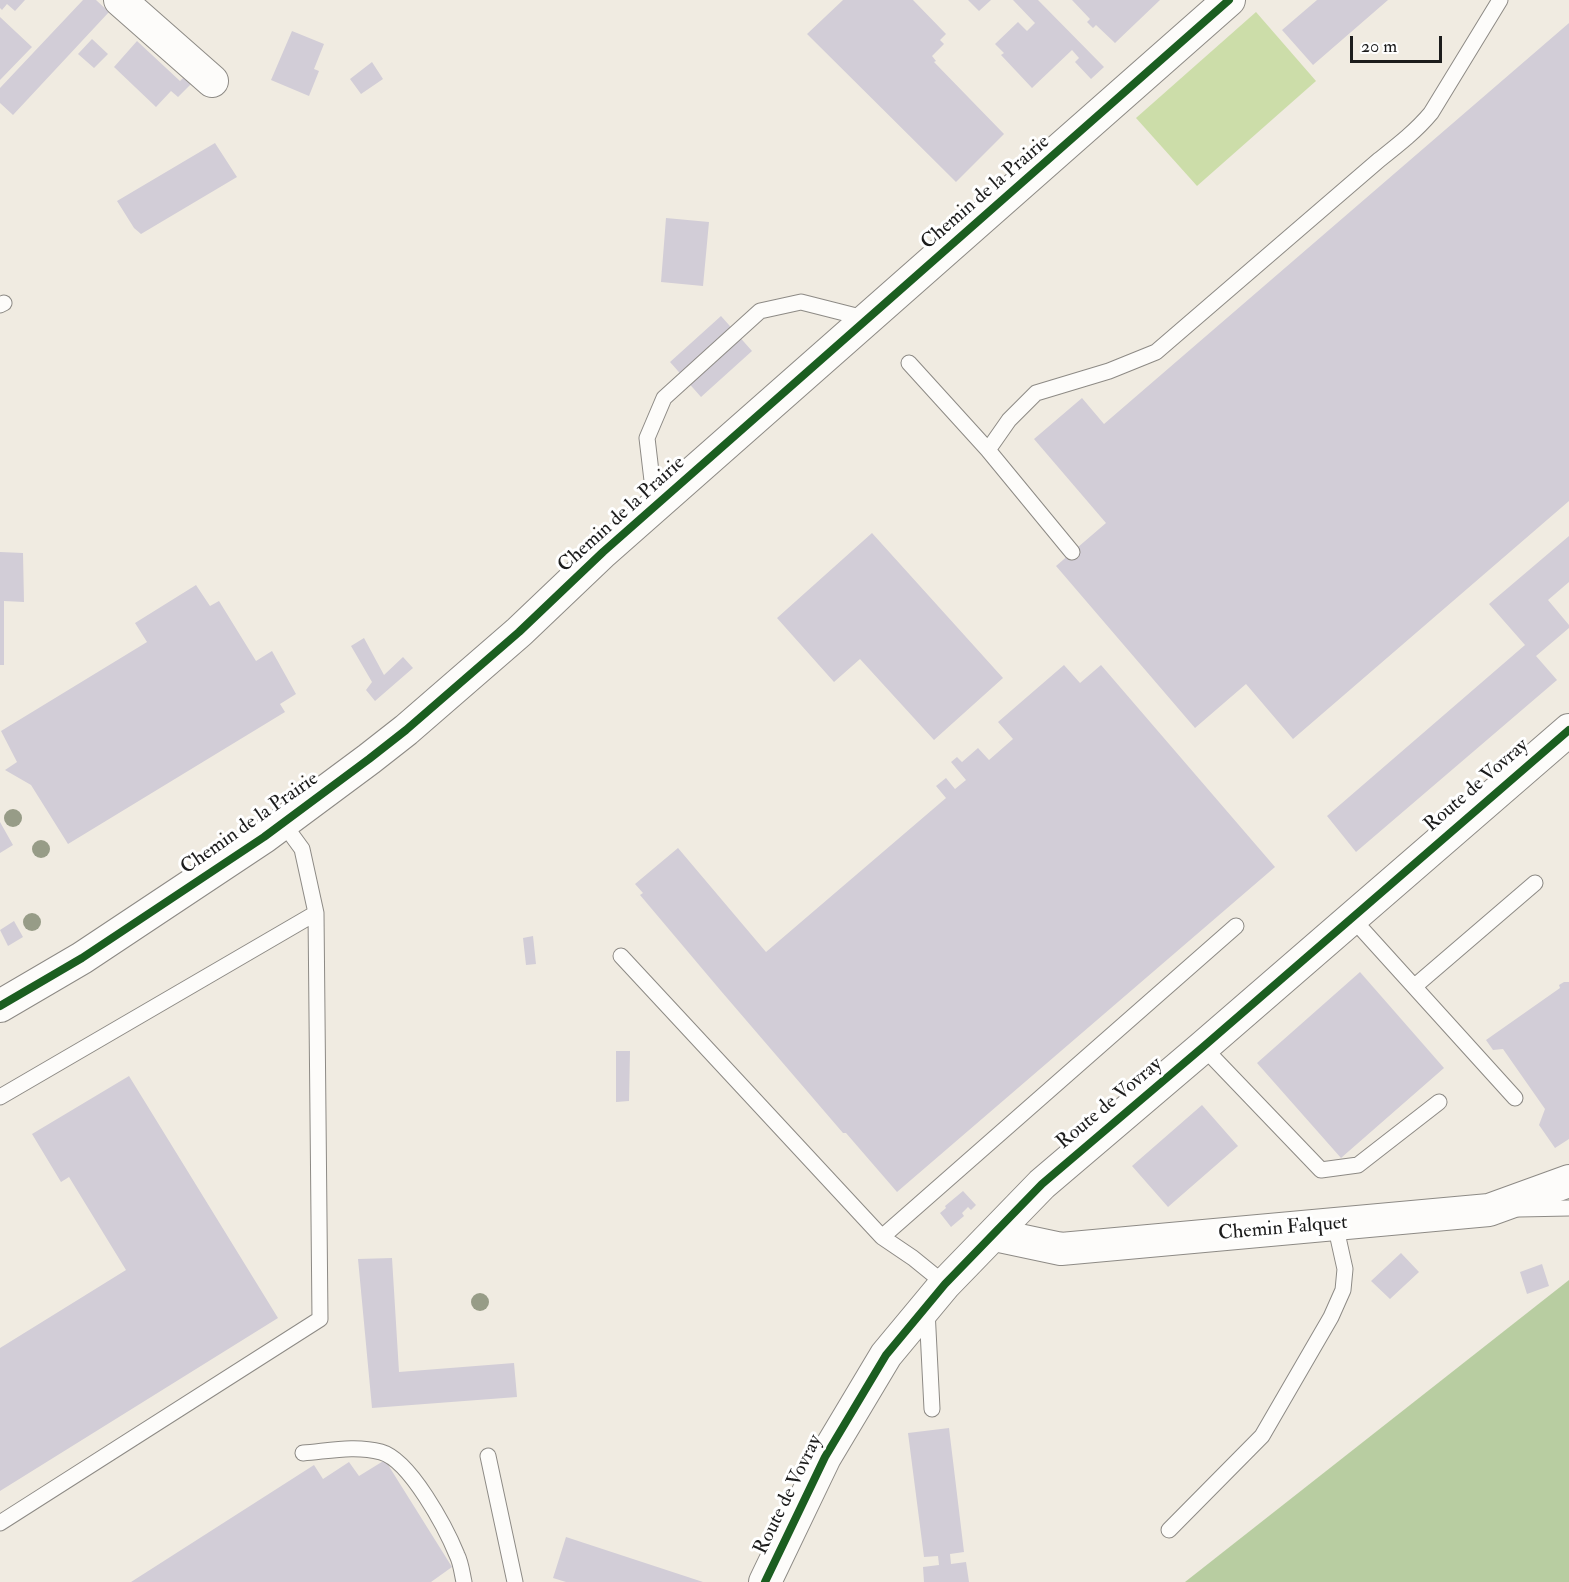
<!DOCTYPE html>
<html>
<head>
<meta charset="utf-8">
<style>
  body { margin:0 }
  #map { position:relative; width:1569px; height:1582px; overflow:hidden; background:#f0ebe1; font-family:"IM FELL Double Pica",serif }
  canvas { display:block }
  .scale { position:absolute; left:1350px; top:36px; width:92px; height:27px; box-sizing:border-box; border:3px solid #1c1c1c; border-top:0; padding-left:8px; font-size:18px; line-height:21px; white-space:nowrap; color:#1c1c1c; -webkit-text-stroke:4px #fff; paint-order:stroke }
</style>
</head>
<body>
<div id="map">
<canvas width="1569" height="1582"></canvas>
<div class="scale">20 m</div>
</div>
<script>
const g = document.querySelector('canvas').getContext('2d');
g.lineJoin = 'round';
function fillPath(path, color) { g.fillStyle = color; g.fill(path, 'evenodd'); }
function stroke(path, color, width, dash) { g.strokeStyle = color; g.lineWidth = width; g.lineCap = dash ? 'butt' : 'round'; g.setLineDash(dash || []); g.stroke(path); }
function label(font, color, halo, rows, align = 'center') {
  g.font = font + ' "IM FELL Double Pica",serif'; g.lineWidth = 6; g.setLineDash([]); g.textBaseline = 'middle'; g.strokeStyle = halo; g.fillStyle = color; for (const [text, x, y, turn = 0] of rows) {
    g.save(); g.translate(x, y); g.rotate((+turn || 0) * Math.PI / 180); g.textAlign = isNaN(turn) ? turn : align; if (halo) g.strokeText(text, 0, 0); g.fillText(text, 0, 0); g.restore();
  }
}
fillPath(new Path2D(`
  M1256,12L1316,81L1197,186L1136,118Z`), '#ccdda9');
fillPath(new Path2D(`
  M1569,1280V1582H1185Z`), '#b8cda1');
fillPath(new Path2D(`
  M0,0H25L15,11L7,4L2,10L0,8Z
  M83,0H96L109,12L13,115L0,103V88Z
  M843,0H913L946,34L940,40L944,44L932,56L936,61L934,62L1004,134L956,182L807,34Z
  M968,0H991L979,11Z
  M1013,0H1038L1104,67L1091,79L1075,62L1079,58L1072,50L1032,88L1001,55L1004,53L995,44L1018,22L1027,31L1035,23Z
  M1072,0H1160L1115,43L1096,25L1093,28L1087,22L1090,19Z
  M1317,0H1388L1313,65L1282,30Z
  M0,17L32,47L0,80Z
  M1569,23V501L1293,739L1246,684L1195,728L1056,566L1106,523L1034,439L1082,398L1104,424Z
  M292,31L324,44L314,69L319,71L309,96L271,80Z
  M92,39L108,54L94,68L78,54Z
  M137,41L180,81L186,75L193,82L178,97L171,91L156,107L114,67Z
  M372,62L383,79L361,94L350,79Z
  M215,143L237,177L141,234L134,228L117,201Z
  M666,218L709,222L703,286L661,282Z
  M721,316L752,351L701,397L670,362Z
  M872,533L1003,678L934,740L860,659L834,682L777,618Z
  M1569,536V582L1548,600L1569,625V628L1536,656L1557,680L1356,852L1327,816L1525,645L1489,604Z
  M0,552L23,553L24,602L4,601V665H0Z
  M196,585L210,606L219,601L256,661L272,651L296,694L280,704L285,712L68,844L31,785L5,770L17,762L1,731L147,642L135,623Z
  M364,638L384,675L403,657L413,668L375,701L366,690L372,682L351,646Z
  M1064,665L1080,683L1101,665L1275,867L897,1192L846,1133H843L721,991L640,895L643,893L635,884L678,848L766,952L946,798L936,786L946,778L955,789L966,780L951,762L957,757L962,762L978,748L989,760L1013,739L998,722Z
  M0,822L13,845L0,853Z
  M14,921L23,937L8,946L0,930Z
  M533,936L536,964L526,965L523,938Z
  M1360,972L1444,1068L1341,1158L1257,1063Z
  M1564,982H1569V1139L1555,1148L1539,1125L1545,1109L1503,1049L1493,1050L1486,1040L1560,988L1559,985Z
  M616,1051H630L629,1101L616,1102Z
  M129,1076L278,1318L0,1491V1348L126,1270L69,1177L61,1182L32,1134Z
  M1202,1105L1238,1146L1168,1207L1132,1166Z
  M963,1191L976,1205L971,1210L968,1207L962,1213L964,1216L951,1227L940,1213L946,1208L945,1206Z
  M1401,1253L1419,1272L1390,1299L1371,1281Z
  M392,1258L399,1372L514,1363L517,1397L372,1408L358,1259Z
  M1542,1264L1549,1286L1527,1294L1520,1272Z
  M949,1428L964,1552L950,1554L951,1564L966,1562L969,1582H924L923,1567L939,1565L938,1556L924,1557L908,1433Z
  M385,1460L452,1567L431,1582H131L314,1465L323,1479L349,1462L359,1476Z
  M566,1537L703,1582H566L553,1578Z`), '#d2cdd7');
const lane = new Path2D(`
  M0,305L4,303
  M909,363L988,450
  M655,506L647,438L664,398L760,311L801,302L868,319
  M1072,552L988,450L1009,420L1036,393L1109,371L1156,352L1379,160C1398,145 1416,131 1431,113L1500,0
  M1351,917L1515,1098
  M621,956L882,1237
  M1415,986L1535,883
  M1203,1047L1321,1170L1358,1165L1439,1102
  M0,1097L316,913
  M1519,1209L1569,1208
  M945,1284L913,1258L882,1237L1236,926
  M927,1310L932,1409
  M303,1453C329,1451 355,1445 381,1452C410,1460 446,1528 457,1555C461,1563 462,1573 464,1582
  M488,1456L515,1582
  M0,1523L320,1319L316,913L302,849L283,823
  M1169,1530L1262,1436L1331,1317L1343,1290L1345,1269L1335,1224`);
const street = new Path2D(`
  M120,0L212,81
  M0,1006L82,958L264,837L369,759L406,730L519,632L603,552L1229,0
  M995,1235L1061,1249L1489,1210L1569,1181
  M765,1582L825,1457L886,1355L945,1284L1042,1184L1203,1047L1569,730`);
stroke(lane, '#8d8a85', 17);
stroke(street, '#8d8a85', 34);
stroke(lane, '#fdfcfa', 15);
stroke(street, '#fdfcfa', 32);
stroke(new Path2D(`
  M0,1006L82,958L264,837L369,759L406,730L519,632L603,552L1229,0
  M765,1582L825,1457L886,1355L945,1284L1042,1184L1203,1047L1569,730`), '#1b5e20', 8);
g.fillStyle = '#979c87';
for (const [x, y] of [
  [13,818],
  [41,849],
  [32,922],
  [480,1302]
]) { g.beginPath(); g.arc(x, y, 9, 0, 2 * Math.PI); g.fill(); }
label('20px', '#1c1c1c', '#fff', [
  ["Chemin de la Prairie",986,193,-41],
  ["Chemin de la Prairie",622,515,-42],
  ["Route de Vovray",1477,786,-41],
  ["Chemin de la Prairie",250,824,-35],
  ["Route de Vovray",1110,1104,-40],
  ["Chemin Falquet",1283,1229,-5],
  ["Route de Vovray",789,1495,-64]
]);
</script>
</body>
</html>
